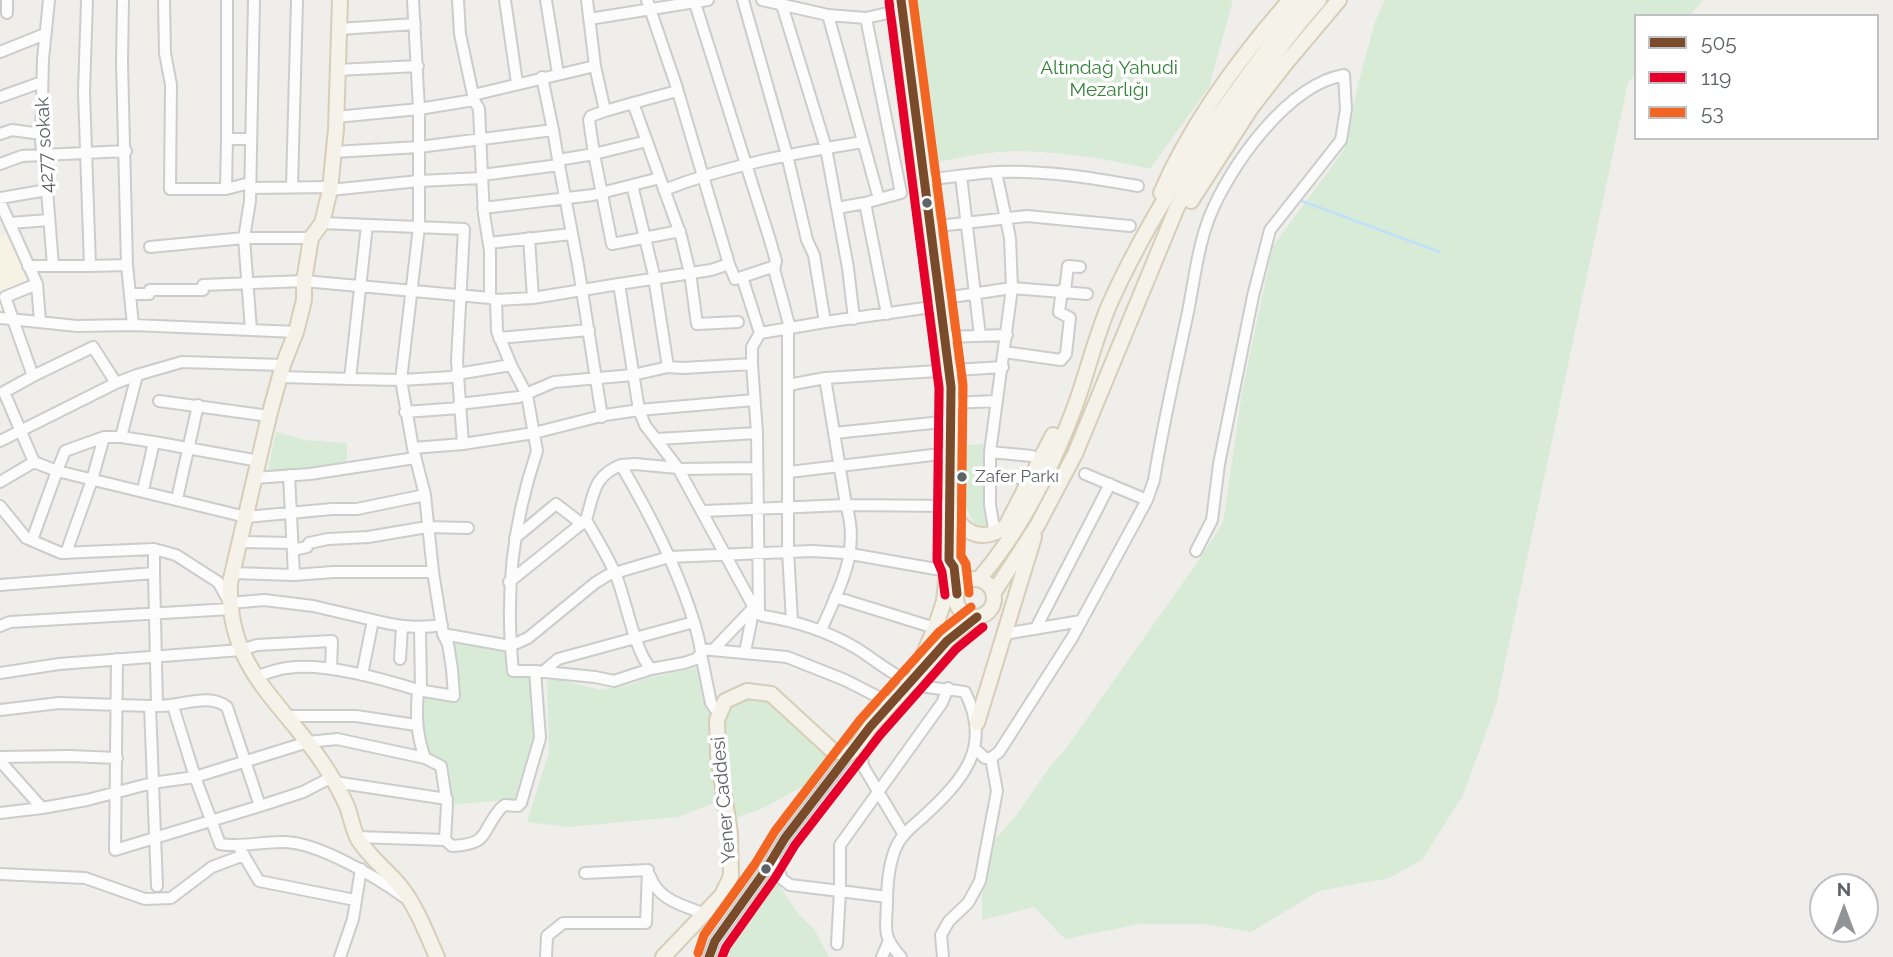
<!DOCTYPE html>
<html>
<head>
<meta charset="utf-8">
<style>
  body { margin:0 }
  #map { position:relative; width:1893px; height:957px; overflow:hidden; background:#efeeea; font-family:Raleway,sans-serif }
  canvas { display:block }
  .legend { position:absolute; left:1634px; top:14px; width:245px; height:126px; box-sizing:border-box; background:#fff; border:2px solid #bfc1c3; margin:0; padding:9px 12px; list-style:none; font-size:21px; color:#5f6368 }
  .legend li { display:flex; align-items:center; gap:14px; height:35px }
  .legend b { width:35px; border:2px solid #bfc1c3 }
  .north { position:absolute; left:1809px; top:873px; width:70px; height:70px; box-sizing:border-box; background:#fff; border:2px solid #bfc1c3; border-radius:50%; rotate:0deg; font-size:19px; font-weight:700; line-height:28px; text-align:center; color:#5f6368 }
  .north::after { content:''; display:block; margin:auto; width:24px; height:32px; background:#919496; clip-path:polygon(50% 0,100% 100%,50% 72%,0 100%) }
</style>
</head>
<body>
<div id="map">
<canvas width="1893" height="957"></canvas>
<ul class="legend">
<li><b style="height:9px;background:#7a4b2a"></b>505</li>
<li><b style="height:9px;background:#e4002b"></b>119</li>
<li><b style="height:9px;background:#f26522"></b>53</li>
</ul>
<div class="north">N</div>
</div>
<script>
const g = document.querySelector('canvas').getContext('2d');
g.lineJoin = 'round';
function fillPath(path, color) { g.fillStyle = color; g.fill(path, 'evenodd'); }
function stroke(path, color, width, dash) { g.strokeStyle = color; g.lineWidth = width; g.lineCap = dash ? 'butt' : 'round'; g.setLineDash(dash || []); g.stroke(path); }
function label(font, color, halo, rows, align = 'center') {
  g.font = font + ' Raleway,sans-serif'; g.lineWidth = 7; g.setLineDash([]); g.textBaseline = 'middle'; g.strokeStyle = halo; g.fillStyle = color; for (const [text, x, y, turn = 0] of rows) {
    g.save(); g.translate(x, y); g.rotate((+turn || 0) * Math.PI / 180); g.textAlign = isNaN(turn) ? turn : align; if (halo) g.strokeText(text, 0, 0); g.fillText(text, 0, 0); g.restore();
  }
}
fillPath(new Path2D(`
  M10,232L30,284L3,298L9,318L0,316V236Z`), '#f7f3e4');
fillPath(new Path2D(`
  M914,0H1233L1209,87L1150,169C1104,158 1035,147 989,153C969,155 950,160 931,163Z
  M1385,0H1703L1689,16H1636V74L1628,82L1496,705L1463,795L1422,860L1389,878L1319,891L1251,932L1203,924H1140L1065,939L1034,907L982,920V895L993,842L1016,816L1051,765L1067,747L1194,567L1223,523L1242,392L1273,246L1344,150L1358,84L1375,22Z
  M276,432L305,440L347,443V467L267,474Z
  M985,444L989,531L974,523L964,504L966,445Z
  M445,637L508,648L510,676L533,674L538,738L518,799L448,805L444,765L428,756L421,727V696H454Z
  M697,668L710,712L711,756L717,802L677,817L569,827L527,822L549,752L547,680H560L601,690L627,686L648,678Z
  M749,698H761L775,707L837,755L817,779L761,809L730,820L721,719C728,706 735,701 749,698Z
  M771,873L798,914L814,929L829,957H721L729,934Z`), '#d8ebd6');
stroke(new Path2D(`
  M1299,200L1440,252`), '#bfe0f9', 2.5);
const minor = new Path2D(`
  M7,0V13
  M164,0L165,53L171,85L170,189H226L250,183
  M227,0V139H250
  M254,0L250,201L244,238L251,330L296,332
  M413,0L419,109L474,100L473,95L595,66L587,0
  M458,0L460,34L473,95
  M505,0L517,83
  M546,0L558,74
  M647,0L676,85L729,264L735,279L742,277L760,333
  M743,0L787,155L807,240L814,255L825,322L790,328
  M762,0L828,15L866,18L901,10
  M782,5L826,148L848,268L854,319
  M828,15L879,199L865,203
  M866,18L901,193L879,199
  M589,19L708,0
  M339,29L415,24
  M0,52L45,34
  M595,66L605,111L633,103L681,236L690,273L697,324L738,322
  M337,70L418,66
  M0,97L42,82
  M474,100L479,109L482,175L559,165L553,130
  M633,103L677,91
  M336,117L419,109V227L401,380L413,448L425,495L433,572L443,634L448,644L452,669L454,696L418,690C416,714 416,734 425,758L441,766L447,805L445,840
  M0,134L12,130L41,134
  M647,141L594,154L612,244L680,231
  M334,152L419,147L553,130L542,77
  M558,160L594,154L589,120L591,116L605,111
  M0,164L22,156L126,151
  M559,165L578,265L602,417
  M961,176L980,336
  M923,180C948,178 973,173 998,172C1045,170 1092,178 1138,186
  M292,187L297,0
  M250,188L331,187
  M226,189L227,139
  M330,190L419,181L482,178
  M664,190C728,165 795,153 863,142
  M0,198L47,190
  M0,202L37,284L5,297L33,376L4,392L34,462L57,471L65,451L104,437H121L154,442L143,490
  M483,208L593,195L660,178
  M837,208L865,203L887,314
  M10,223L49,220
  M322,223L464,229L457,361L463,444L413,448
  M367,225L350,379L401,380L452,377L457,374L511,365
  M929,227L1027,216L1130,226
  M529,238L533,298
  M489,243L571,234
  M150,247L244,238H311
  M127,265L133,325
  M28,266H53L47,190L41,141L43,59L49,0
  M53,266H90L84,92L87,0
  M90,266L127,265L122,62L123,0
  M742,277L775,266
  M37,284L40,321
  M619,284L711,270L729,264
  M1065,291L1068,266L1080,267
  M130,294H149L150,290H203V285L304,281L490,298V251L484,214L482,175
  M938,299L1012,288L1087,294
  M0,318L77,326L133,325L251,330
  M825,322L939,306
  M788,329V551L792,621
  M944,337L1007,335
  M499,338L589,330
  M1004,352L1061,360L1066,354L1070,318L1059,312L1062,290
  M752,364L757,433L759,613
  M668,367L683,368L752,364V347L760,333L790,328L774,269L776,261L769,237L694,0
  M33,376L93,347L116,383L137,375
  M280,377L350,379
  M788,385L825,378
  M159,401L269,416
  M951,403L997,401
  M459,404L519,397L554,382L633,375L668,367L653,271L632,185
  M405,412L460,408
  M834,433L952,421
  M121,437L137,375L182,362L283,365
  M657,439L757,433
  M0,441L116,383
  M154,442L259,461
  M463,444L534,433L605,415L639,410L619,284L533,298L496,300L490,298
  M990,452L1032,456
  M678,468L757,613L763,616C797,621 827,631 856,648C874,659 892,675 912,683C929,690 947,688 965,692C993,747 963,780 923,817C913,826 903,833 897,845C889,862 887,884 887,903C886,931 882,936 901,957
  M680,469L756,468
  M789,472L949,453
  M1085,474L1147,500
  M990,477L1021,478
  M255,478L310,474L415,458
  M0,482L34,462
  M177,499L198,405
  M0,506L26,538L61,553L154,549L176,555L218,582L230,603L264,600L313,606L373,620
  M704,511L846,505L950,506
  M586,520C594,494 593,476 621,465
  M995,534L990,505V452L1012,288L1010,238L996,172
  M515,538L556,504L582,524
  M32,540L57,471L246,517L332,509H357L425,495
  M241,542L292,543
  M293,550L307,547L309,543L328,539L368,537L427,527L468,528
  M66,553L92,480L104,437
  M154,573L157,706H150L157,886
  M233,573L294,575L289,475
  M294,575L333,572H433
  M509,582L586,520C597,539 609,558 617,578C626,601 635,652 651,669
  M0,585L154,573V549
  M835,597L935,628
  M0,626L10,622L231,609
  M420,628L421,690
  M1036,628L1110,484
  M821,630C839,589 861,552 846,505L825,378L1003,367
  M443,634L510,646L528,638L595,583L608,575L669,557L812,551L845,553L947,571
  M1004,634L1081,621
  M701,649L787,657L845,680L892,704
  M713,650L754,607
  M745,652L754,607
  M701,654L711,703L718,713
  M117,659L115,850L260,806L227,707C209,692 179,707 157,706
  M400,659L402,627
  M535,671L595,677L614,681L651,669L684,663L696,659L701,654C700,638 694,622 689,607C672,557 648,511 621,465L635,464L678,468L645,425L639,410L754,400
  M544,671L558,659L694,622
  M0,673L59,664L241,650L257,645L332,641L331,669
  M362,675L373,620C397,626 417,629 442,625
  M255,677C265,674 276,669 287,668C322,662 383,679 418,690
  M173,706L195,777L220,844C241,848 263,841 285,842C319,843 376,877 404,897
  M0,710L59,703L150,706
  M285,716H356L416,725
  M861,744L863,766L904,835
  M975,749L985,758H991L999,752L1072,638L1147,500L1154,480C1163,424 1176,368 1188,312C1194,281 1198,247 1209,218C1229,167 1287,85 1344,75L1346,109L1341,140L1270,230L1253,296L1219,464L1212,520L1196,551
  M0,757L70,756L117,758
  M0,761L42,808L87,800L152,783L195,777L308,742L337,739L425,758
  M334,782L447,799
  M260,806L303,792L332,777
  M0,813L42,808
  M357,837L445,840L452,846C491,844 480,832 501,808L505,805L518,806L521,803L540,738L535,671H513C505,593 512,526 537,451L527,395L511,365L497,331L496,300
  M240,849L259,881L355,900
  M773,857L782,879L790,885L840,891L837,944
  M585,873L648,870
  M0,874L85,878L145,899L171,898L212,867L244,855
  M650,876C659,901 683,905 705,914
  M887,897L840,891V845L942,703L948,688
  M340,957L353,919L361,869
  M546,957L547,936L563,923H646L648,870
  M709,957L715,941L765,871L785,838L850,753
  M882,957L888,943
  M943,957L941,935L949,921L968,903L980,881L997,791L991,758`);
const major = new Path2D(`
  M340,0L336,129L330,190L322,223L311,238L304,281V300L296,332L283,365L269,416L230,583C227,668 280,700 322,762C331,775 339,789 346,804C351,815 352,828 358,839C369,857 387,870 400,886C417,907 426,933 437,957
  M901,0L951,387L949,560L954,567L957,594
  M1161,193C1190,125 1241,56 1290,0
  M1191,201L1251,108L1286,63L1339,0
  M952,509C962,535 984,543 1006,526L1053,435
  M956 598a19 19 0 1 1 38 0a19 19 0 1 1-38 0Z
  M979,579C1022,529 1051,470 1074,409C1087,374 1095,338 1110,303C1160,193 1231,95 1305,0
  M994,592L1037,526L1075,454L1177,207C1218,134 1264,62 1319,0
  M917,669L935,628L944,601L948,565
  M977,723L1034,537
  M663,957L722,895L731,876L730,833L718,756L717,720L725,701L747,691L771,694L833,751L850,753C860,745 863,736 870,727C887,708 905,689 922,670C940,650 953,630 977,617`);
stroke(minor, '#cbcccc', 14);
stroke(major, '#d7ceb8', 18);
stroke(minor, '#fdfcfc', 10);
stroke(major, '#f4f2e9', 14);
stroke(new Path2D(`
  M901,0L951,387L949,560L954,567L957,594
  M709,957L715,941L765,871L785,838L870,727L947,641L977,617`), '#7a4b2a', 9);
stroke(new Path2D(`
  M889,2L939,388L937,560L942,572L945,595
  M722,957L726,947L775,878L795,845L880,735L956,649L983,627`), '#e4002b', 9);
stroke(new Path2D(`
  M913,0L963,385L961,556L966,564L969,593
  M698,953L704,935L755,864L775,831L860,720L939,632L971,607`), '#f26522', 9);
for (const [x, y, r, color] of [
  [927,203,6,"#5f6368"],
  [962,477,6,"#5f6368"],
  [766,869,6,"#5f6368"]
]) { const dot = new Path2D(); dot.arc(x, y, r, 0, 2 * Math.PI); g.fillStyle = color; g.fill(dot); stroke(dot, '#fff', 2.5); }
label('17px', '#5f6368', '#fff', [
  ["Zafer Parkı",975,477]
], 'left');
label('19px', '#348238', '#fff', [
  ["Altındağ Yahudi",1109,68],
  ["Mezarlığı",1109,90]
]);
label('19px', '#5f6368', '#fff', [
  ["4277 sokak",45,145,-93],
  ["Yener Caddesi",724,800,-95]
]);
</script>
</body>
</html>
